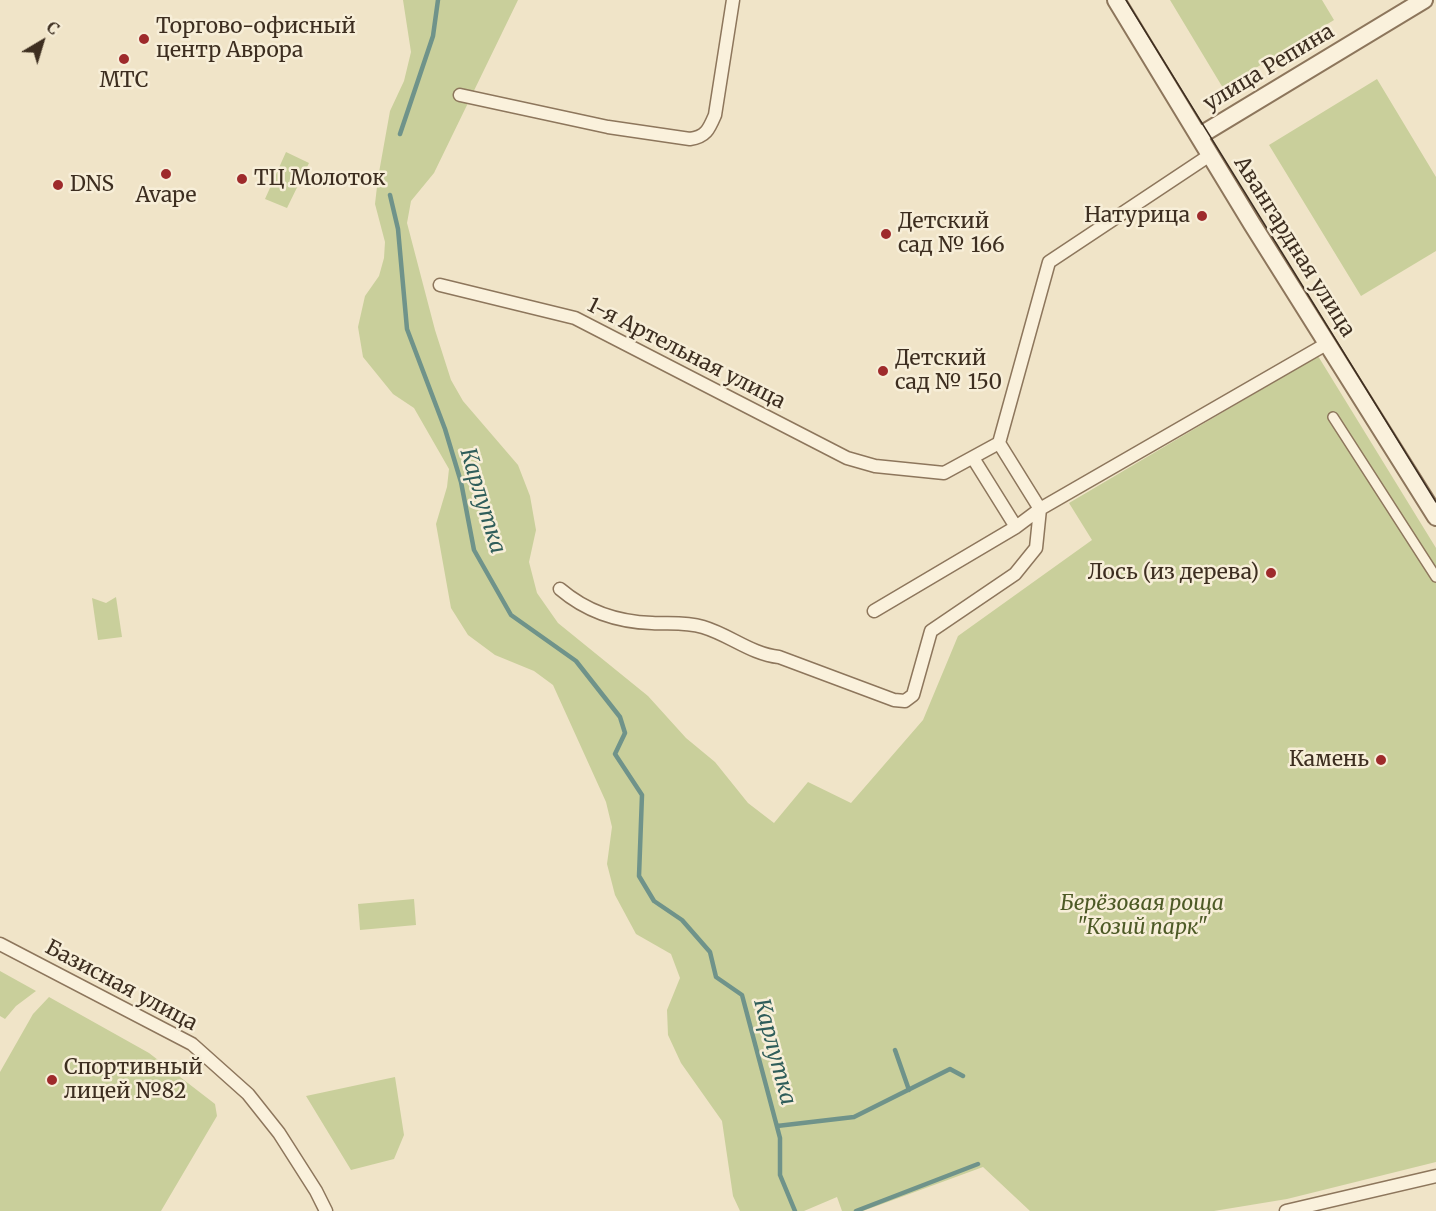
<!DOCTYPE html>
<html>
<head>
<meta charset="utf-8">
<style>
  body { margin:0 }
  #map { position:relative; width:1436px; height:1211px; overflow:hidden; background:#f0e4c8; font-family:Merriweather,serif }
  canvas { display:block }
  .north { position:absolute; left:12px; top:12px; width:60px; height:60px; -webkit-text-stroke:4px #f7eed8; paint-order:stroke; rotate:38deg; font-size:16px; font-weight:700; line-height:24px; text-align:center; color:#3d2e20 }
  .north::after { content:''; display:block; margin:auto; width:21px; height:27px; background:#3d2e20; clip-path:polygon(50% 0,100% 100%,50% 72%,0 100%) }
</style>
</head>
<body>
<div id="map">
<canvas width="1436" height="1211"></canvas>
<div class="north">С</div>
</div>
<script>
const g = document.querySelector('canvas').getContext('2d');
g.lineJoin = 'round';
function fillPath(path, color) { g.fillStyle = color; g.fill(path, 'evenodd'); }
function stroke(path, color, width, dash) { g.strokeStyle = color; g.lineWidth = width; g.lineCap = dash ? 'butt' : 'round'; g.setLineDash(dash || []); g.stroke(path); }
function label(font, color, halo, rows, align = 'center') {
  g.font = font + ' Merriweather,serif'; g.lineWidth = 5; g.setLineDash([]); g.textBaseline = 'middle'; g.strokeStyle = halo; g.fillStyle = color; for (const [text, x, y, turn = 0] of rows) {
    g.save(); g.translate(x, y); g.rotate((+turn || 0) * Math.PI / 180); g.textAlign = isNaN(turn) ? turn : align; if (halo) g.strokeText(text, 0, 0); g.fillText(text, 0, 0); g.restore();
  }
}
fillPath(new Path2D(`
  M403,0H518L434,173L411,201L407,223L435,330L451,380L463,401L518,465L530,496L536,530L529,562L537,593L558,623L648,696L686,738L715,762L748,803L774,823L808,782L851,803L923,720L958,636L1092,540L1069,503L1318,356L1436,548V1162L1287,1199L1214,1211H1030L983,1167L863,1211H842L837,1197L804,1211H740L733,1196L722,1121L681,1063L668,1035L667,1010L680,978L671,954L636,934L615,895L607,864L612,827L606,802L553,685L534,671L495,655L468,635L451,608L436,524L447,487L449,469L414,408L393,394L363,357L358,327L365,296L379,276L384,258L385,242L375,204L378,178L390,111L404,81L411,52Z
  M1170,0H1322L1334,20L1223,88Z
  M1377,79L1436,177V251L1361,296L1269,145Z
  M286,152L309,163L287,208L265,199Z
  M116,597L122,637L98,640L92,598L106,603Z
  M414,899L416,925L360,930L358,904Z
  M0,971L36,991L16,1006L5,1019L0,1016Z
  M49,997L149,1053L215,1104L217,1116L161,1211H0V1072L33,1014Z
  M395,1077L404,1135L394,1159L351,1170L306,1096Z`), '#c9cf9b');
stroke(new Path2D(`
  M400,134L433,36L438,0
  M390,195L398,229L407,329L445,429L461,482L474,550L511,615L576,661L620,717L625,733L615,754L642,795L639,876L654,901L682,920L710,952L716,977L742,995L780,1138V1175L795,1211
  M895,1050L909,1090
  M777,1126L854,1117L950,1069L963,1076
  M856,1211L978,1164`), '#6f938a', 4.5);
const pedestrian = new Path2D(`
  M1333,417L1436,577`);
const minor = new Path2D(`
  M460,95L608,127L690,139C706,137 709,129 715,115L733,0
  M440,285L575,318L847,458L875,466L944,473L999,443L1040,509L1036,548L1015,574L931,631L913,695L905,701L894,700L779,657C751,654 730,635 703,627C686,622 670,624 652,623C617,622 587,612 560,589
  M999,443L1049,262L1210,155
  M973,458L1016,527
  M874,611L1016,527L1040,509L1328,343
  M0,944L192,1044L248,1094L279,1133L316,1191L326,1211
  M1286,1211L1436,1176`);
const tertiary = new Path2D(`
  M1116,0L1252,224L1436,517
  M1199,136L1424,0`);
stroke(pedestrian, '#8d765c', 12);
stroke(minor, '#8d765c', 15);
stroke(tertiary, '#8d765c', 20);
stroke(pedestrian, '#faf1dc', 9);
stroke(minor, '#faf1dc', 12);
stroke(tertiary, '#faf1dc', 16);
stroke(new Path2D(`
  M1126,0L1436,502`), '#3d2e20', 1.5);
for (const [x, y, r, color] of [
  [144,39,6,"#9e2a2b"],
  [124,59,6,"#9e2a2b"],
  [166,174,6,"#9e2a2b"],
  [242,179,6,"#9e2a2b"],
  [58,185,6,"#9e2a2b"],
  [1202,216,6,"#9e2a2b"],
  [886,234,6,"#9e2a2b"],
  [883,371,6,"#9e2a2b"],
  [1271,573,6,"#9e2a2b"],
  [1381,760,6,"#9e2a2b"],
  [52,1080,6,"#9e2a2b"]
]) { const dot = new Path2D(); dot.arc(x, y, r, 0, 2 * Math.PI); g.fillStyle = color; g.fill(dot); stroke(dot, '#f7eed8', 2); }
label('21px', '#3d2e20', '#f7eed8', [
  ["Торгово-офисный",156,27],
  ["центр Аврора",156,51],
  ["МТС",124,81,"center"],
  ["ТЦ Молоток",254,179],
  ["DNS",70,185],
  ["Avape",166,196,"center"],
  ["Натурица",1190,216,"right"],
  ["Детский",898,222],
  ["сад № 166",898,246],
  ["Детский",895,359],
  ["сад № 150",895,383],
  ["Лось (из дерева)",1259,573,"right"],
  ["Камень",1369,760,"right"],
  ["Спортивный",64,1068],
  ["лицей №82",64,1092]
], 'left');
label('21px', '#3d2e20', '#f7eed8', [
  ["улица Репина",1269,68,-31],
  ["Авангардная улица",1294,247,58],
  ["1-я Артельная улица",686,354,27],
  ["Базисная улица",121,986,28]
]);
label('italic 21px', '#4d5a26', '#f7eed8', [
  ["Берёзовая роща",1142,904],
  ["\"Козий парк\"",1142,928]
]);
label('italic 22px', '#2f5d5a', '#f7eed8', [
  ["Карлутка",482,501,73],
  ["Карлутка",774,1052,75]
]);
</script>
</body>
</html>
